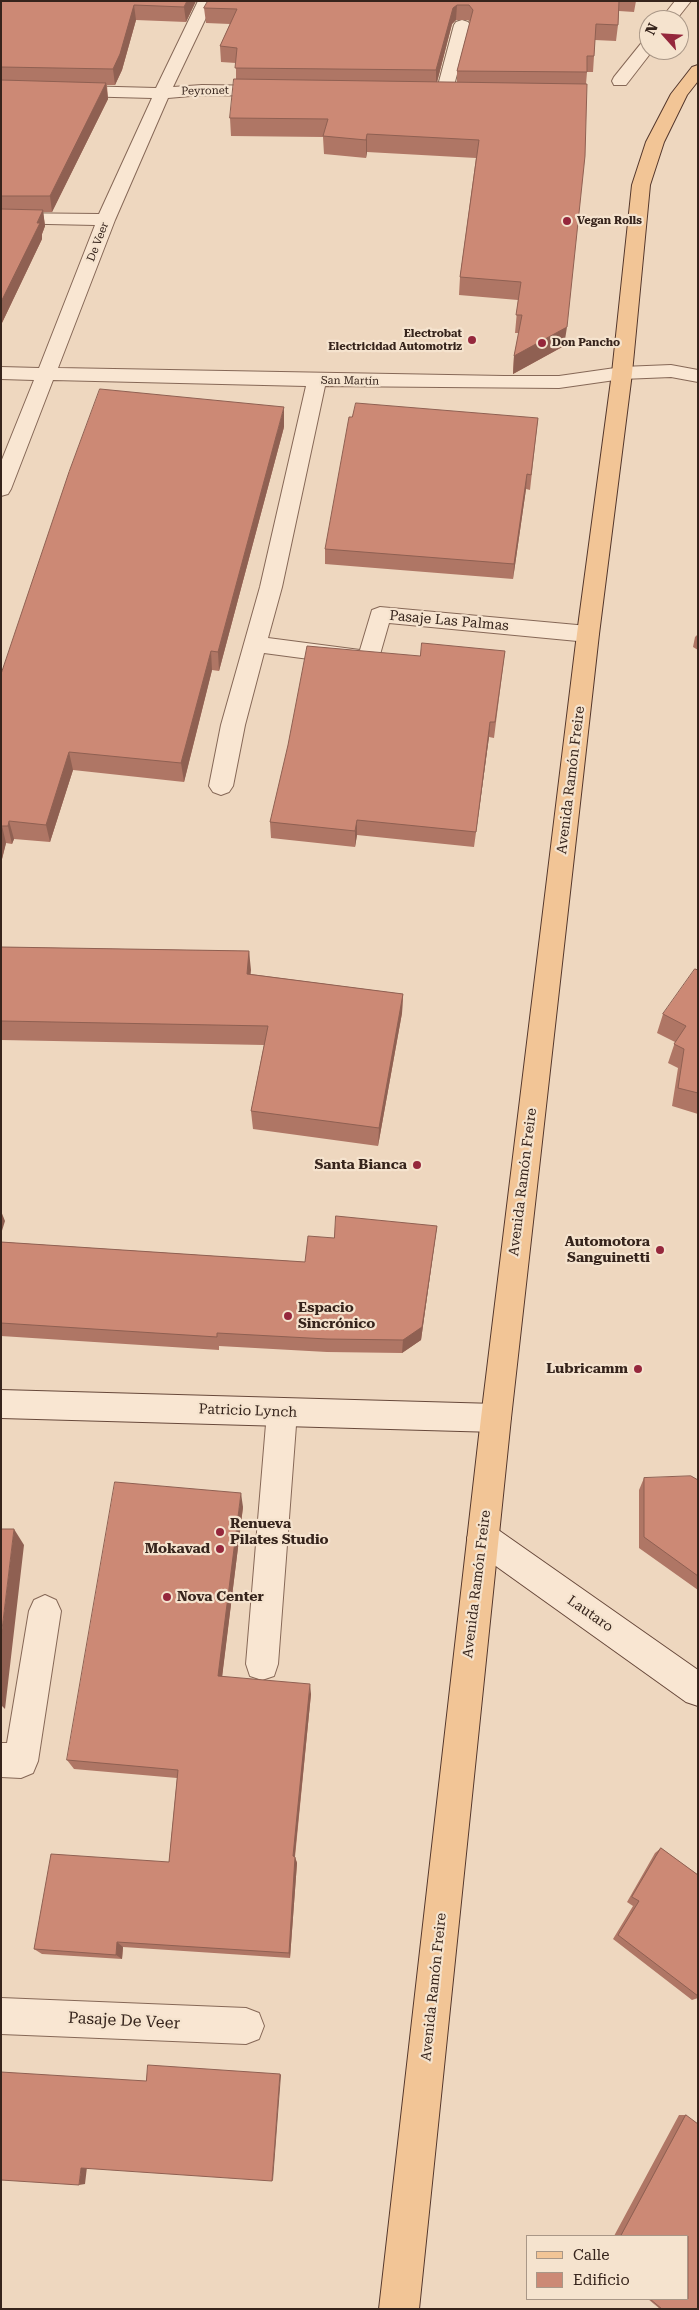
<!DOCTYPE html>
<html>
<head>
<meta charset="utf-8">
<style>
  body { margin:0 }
  #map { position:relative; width:699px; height:2310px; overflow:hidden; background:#eed7bf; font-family:"Roboto Serif",serif }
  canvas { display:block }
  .frame { position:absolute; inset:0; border:2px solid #36241c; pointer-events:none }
  .legend { position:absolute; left:526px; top:2235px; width:162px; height:65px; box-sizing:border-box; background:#f5e3ce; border:1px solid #a99787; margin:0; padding:6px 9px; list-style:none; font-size:15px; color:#36241c }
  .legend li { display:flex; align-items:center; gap:10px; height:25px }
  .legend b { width:25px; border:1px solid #a99787 }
  .north { position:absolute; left:639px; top:10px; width:50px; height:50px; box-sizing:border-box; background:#f5e3ce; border:1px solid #a99787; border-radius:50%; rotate:296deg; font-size:14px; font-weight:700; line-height:20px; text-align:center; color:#36241c }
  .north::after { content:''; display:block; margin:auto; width:18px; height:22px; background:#95273c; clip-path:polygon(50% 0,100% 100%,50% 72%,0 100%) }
</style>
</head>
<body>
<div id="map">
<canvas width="699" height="2310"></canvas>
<div class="frame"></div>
<ul class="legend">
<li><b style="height:6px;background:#f2c596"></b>Calle</li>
<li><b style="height:14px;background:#cc8975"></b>Edificio</li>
</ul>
<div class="north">N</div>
</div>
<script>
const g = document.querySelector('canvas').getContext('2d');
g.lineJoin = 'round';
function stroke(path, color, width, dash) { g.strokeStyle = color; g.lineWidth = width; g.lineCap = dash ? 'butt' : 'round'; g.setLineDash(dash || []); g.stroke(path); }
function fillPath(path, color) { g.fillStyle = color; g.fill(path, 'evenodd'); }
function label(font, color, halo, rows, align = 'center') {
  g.font = font + ' "Roboto Serif",serif'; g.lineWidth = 4.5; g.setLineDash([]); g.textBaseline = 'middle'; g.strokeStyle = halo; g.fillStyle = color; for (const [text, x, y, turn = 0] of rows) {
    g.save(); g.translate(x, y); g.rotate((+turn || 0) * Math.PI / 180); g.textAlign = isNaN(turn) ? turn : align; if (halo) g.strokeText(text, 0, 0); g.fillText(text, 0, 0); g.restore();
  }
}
const lane = new Path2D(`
  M282,1398L293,1402L297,1412L278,1664L274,1676L262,1680L250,1676L246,1664L267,1412L271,1402Z
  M45,1595L56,1600L61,1611L38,1761L33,1773L21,1778L1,1777V1743H7L29,1611L34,1600Z`);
const street = new Path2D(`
  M198,1H214L173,87L202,85L271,86L277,87L279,91L277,95L271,96L202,95L168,98L115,220L58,368L504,376H559L622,367L671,365L698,370V382L671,377L622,379L559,388L325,386L282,587L268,638L360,650L372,610L380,607L588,626L596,629L599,634L596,639L588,642L389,623L377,665L369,667L264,653L245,725L233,786L229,792L221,795L213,792L209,786L221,725L260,587L306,386L53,380L11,489L8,494L1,496V462L34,380L1,379V367L39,368L95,225L1,223V213L99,214L152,98L1,94V84L156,88Z
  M675,1H691L676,20H660Z
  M462,20L468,22L470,25L452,93L450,97H438L436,93L454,25L456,22Z
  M649,39V50H653L626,85H614L612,81L614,77L643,41Z
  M1,1998L246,2008L259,2013L264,2026L259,2039L246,2044L1,2034Z`);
const secondary = new Path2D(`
  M1,1390L496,1404L507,1408L511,1418L507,1428L496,1432L1,1418Z
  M483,1523L494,1527L698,1670V1706L686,1702L472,1549L467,1538L472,1527Z`);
const primary = new Path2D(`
  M698,65V81L687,95L664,142L650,185L632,373L599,634L511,1418L419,2309H379L481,1418L577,634L612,373L632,185L646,142L671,94L692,67Z`);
stroke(lane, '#866857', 2);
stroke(street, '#866857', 2);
stroke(secondary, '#68493b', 2);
stroke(primary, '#54372c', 2);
fillPath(lane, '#f9e6d2');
fillPath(street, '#f9e6d2');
fillPath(secondary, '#f9e6d2');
fillPath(primary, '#f2c596');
fillPath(new Path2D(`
  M1,1H196L186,22L136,20L122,70L115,85H107L108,99L52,212H43L45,226L42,234V239L1,325Z
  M208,1H636L634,12L619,11L618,25L616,41L595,40L593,72H587L564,346L513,374L514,356L519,333H515L518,300L459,295L460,277L476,158L367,152L366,158L324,154L323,137L231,136L230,118L236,79V63L221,62L220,46L230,24L206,23L204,8ZM456,20H468L470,22L457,71V82H437L452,24Z
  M538,418L530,490L526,489L513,579L325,564V549Z
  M284,427L219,671L212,670L184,782L73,770L50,842L14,839L12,844L6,843L1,863V674Z
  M698,634V650L693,647L695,637Z
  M505,651L494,738L489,737L474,847L357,835L355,847L271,838L270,822L420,656Z
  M1,947L249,951L250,974L403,994L402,1013L378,1146L253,1129L251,1111L264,1045L1,1040Z
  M698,970V1114L672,1106L678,1068L668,1063L675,1042L657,1033L663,1014Z
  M437,1226L421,1340L402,1353L327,1352L219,1346V1350L1,1336V1242L305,1262L334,1238Z
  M644,1478L698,1480V1590L639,1548V1490Z
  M243,1507L222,1676L311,1694L295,1857L297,1863L290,1958L123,1947L122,1959L42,1954L34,1949L169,1862L177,1778L74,1769L67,1760Z
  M661,1848L698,1875V1998L692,2000L613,1939L633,1906L627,1902L655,1853Z
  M679,2115H686L698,2309H660L648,2299H688V2236H614Z`), '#af7665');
fillPath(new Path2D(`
  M187,1H196L186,22L184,7Z
  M134,5L136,20L122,70L115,85L113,69Z
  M457,5L456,20L452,24L436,86V70L453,8Z
  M106,83L108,99L52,212L50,196Z
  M367,134V152L366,158V140Z
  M43,210L45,226L42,234V239L1,325V302Z
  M567,327L564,346L513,374L514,356Z
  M284,407V427L219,671L218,652Z
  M527,474L526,489L513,579L514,564Z
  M211,651L212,670L184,782L181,763Z
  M490,722L489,737L474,847L476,832Z
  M69,752L73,770L50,842L46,825Z
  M357,820V835L355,847V831Z
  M9,821L14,839L12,844L8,826Z
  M2,826L6,843L1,863V827Z
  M249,951L251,970L249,993L247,974Z
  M403,994L402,1013L378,1146L379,1128Z
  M1,1211L5,1221L1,1234Z
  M437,1226L421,1340L402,1353L403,1340Z
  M241,1493L243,1507L221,1686L218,1676Z
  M14,1529L24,1545L5,1709L1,1705V1638Z
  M310,1684L311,1694L294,1863L293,1856Z
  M295,1857L297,1863L290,1958L289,1953Z
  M117,1942L123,1947L122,1959L116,1955Z
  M280,2074L281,2075L273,2180L272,2181Z
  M87,2167L85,2184L79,2185L81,2168Z`), '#8f6052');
const building = new Path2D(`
  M1,1H187L184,7L134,5L120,54L113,69L1,67Z
  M208,1H619L618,25L596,24L594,56H587V72L457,71L473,10L469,5H457L453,8L436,70L235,68L237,48L220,46L237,9L204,8Z
  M234,79L587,84L585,156L567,327L514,356L522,315H516L521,282L460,277L479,140L367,134L366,140L323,136L328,119L230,118Z
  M1,80L106,83L50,196H1Z
  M1,209L43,210L37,223H40L1,302Z
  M100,389L284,407L218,652L211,651L181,763L69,752L46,825L9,821L8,826H2L1,827V674L69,472Z
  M356,403L538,418L531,475L527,474L514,564L325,549L349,417H352Z
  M422,643L505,651L495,722H490L476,832L357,820L355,831L270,822L288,745L307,646L420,656Z
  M1,947L249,951L247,974L403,994L379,1128L251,1111L268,1026L1,1021Z
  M695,969L698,970V1093L678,1088L684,1049L674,1044L686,1026L663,1014Z
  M336,1216L437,1226L422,1327L403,1340L327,1339L217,1333V1337L1,1323V1242L305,1262L308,1236L334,1238Z
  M691,1476L698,1480V1576L644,1537V1478Z
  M115,1482L241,1493L218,1676L310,1684L293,1856L295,1857L289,1953L117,1942L116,1955L34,1949L51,1854L169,1862L178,1770L67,1760Z
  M1,1529H14L1,1638Z
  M661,1848L698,1875V1996L618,1935L639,1901L632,1897Z
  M148,2065L280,2074L272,2181L81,2168L79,2185L1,2180V2072L146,2081Z
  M686,2115L698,2124V2309H662L650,2299H688V2236H621Z`);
fillPath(building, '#cc8975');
stroke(building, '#8f6052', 1);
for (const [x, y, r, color] of [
  [567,221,5,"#95273c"],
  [472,340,5,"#95273c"],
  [542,343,5,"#95273c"],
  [417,1165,5,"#95273c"],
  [660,1250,5,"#95273c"],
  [288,1316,5,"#95273c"],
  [638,1369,5,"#95273c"],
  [220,1532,5,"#95273c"],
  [220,1549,5,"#95273c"],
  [167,1597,5,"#95273c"]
]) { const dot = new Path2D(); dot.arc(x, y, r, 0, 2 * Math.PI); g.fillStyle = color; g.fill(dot); stroke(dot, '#f5e3ce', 2); }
label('11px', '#36241c', '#f5e3ce', [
  ["Peyronet",205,91,-1],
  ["De Veer",98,242,-69],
  ["San Martín",350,381,1]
]);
label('bold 11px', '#36241c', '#f5e3ce', [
  ["Vegan Rolls",577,221],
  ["Electrobat",462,334,"right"],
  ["Electricidad Automotriz",462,347,"right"],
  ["Don Pancho",552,343]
], 'left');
label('14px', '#36241c', '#f5e3ce', [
  ["Pasaje Las Palmas",449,621,5],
  ["Avenida Ramón Freire",571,780,-83],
  ["Avenida Ramón Freire",523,1182,-83],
  ["Patricio Lynch",248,1411,2],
  ["Avenida Ramón Freire",477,1584,-83],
  ["Lautaro",590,1614,35],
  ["Avenida Ramón Freire",434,1987,-84]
]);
label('bold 14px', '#36241c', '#f5e3ce', [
  ["Santa Bianca",407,1165],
  ["Automotora",650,1242],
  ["Sanguinetti",650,1258],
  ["Espacio",298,1308,"left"],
  ["Sincrónico",298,1324,"left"],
  ["Lubricamm",628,1369],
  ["Renueva",230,1524,"left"],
  ["Pilates Studio",230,1540,"left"],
  ["Mokavad",210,1549],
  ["Nova Center",177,1597,"left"]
], 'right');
label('16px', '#36241c', '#f5e3ce', [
  ["Pasaje De Veer",124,2021,3]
]);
</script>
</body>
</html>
